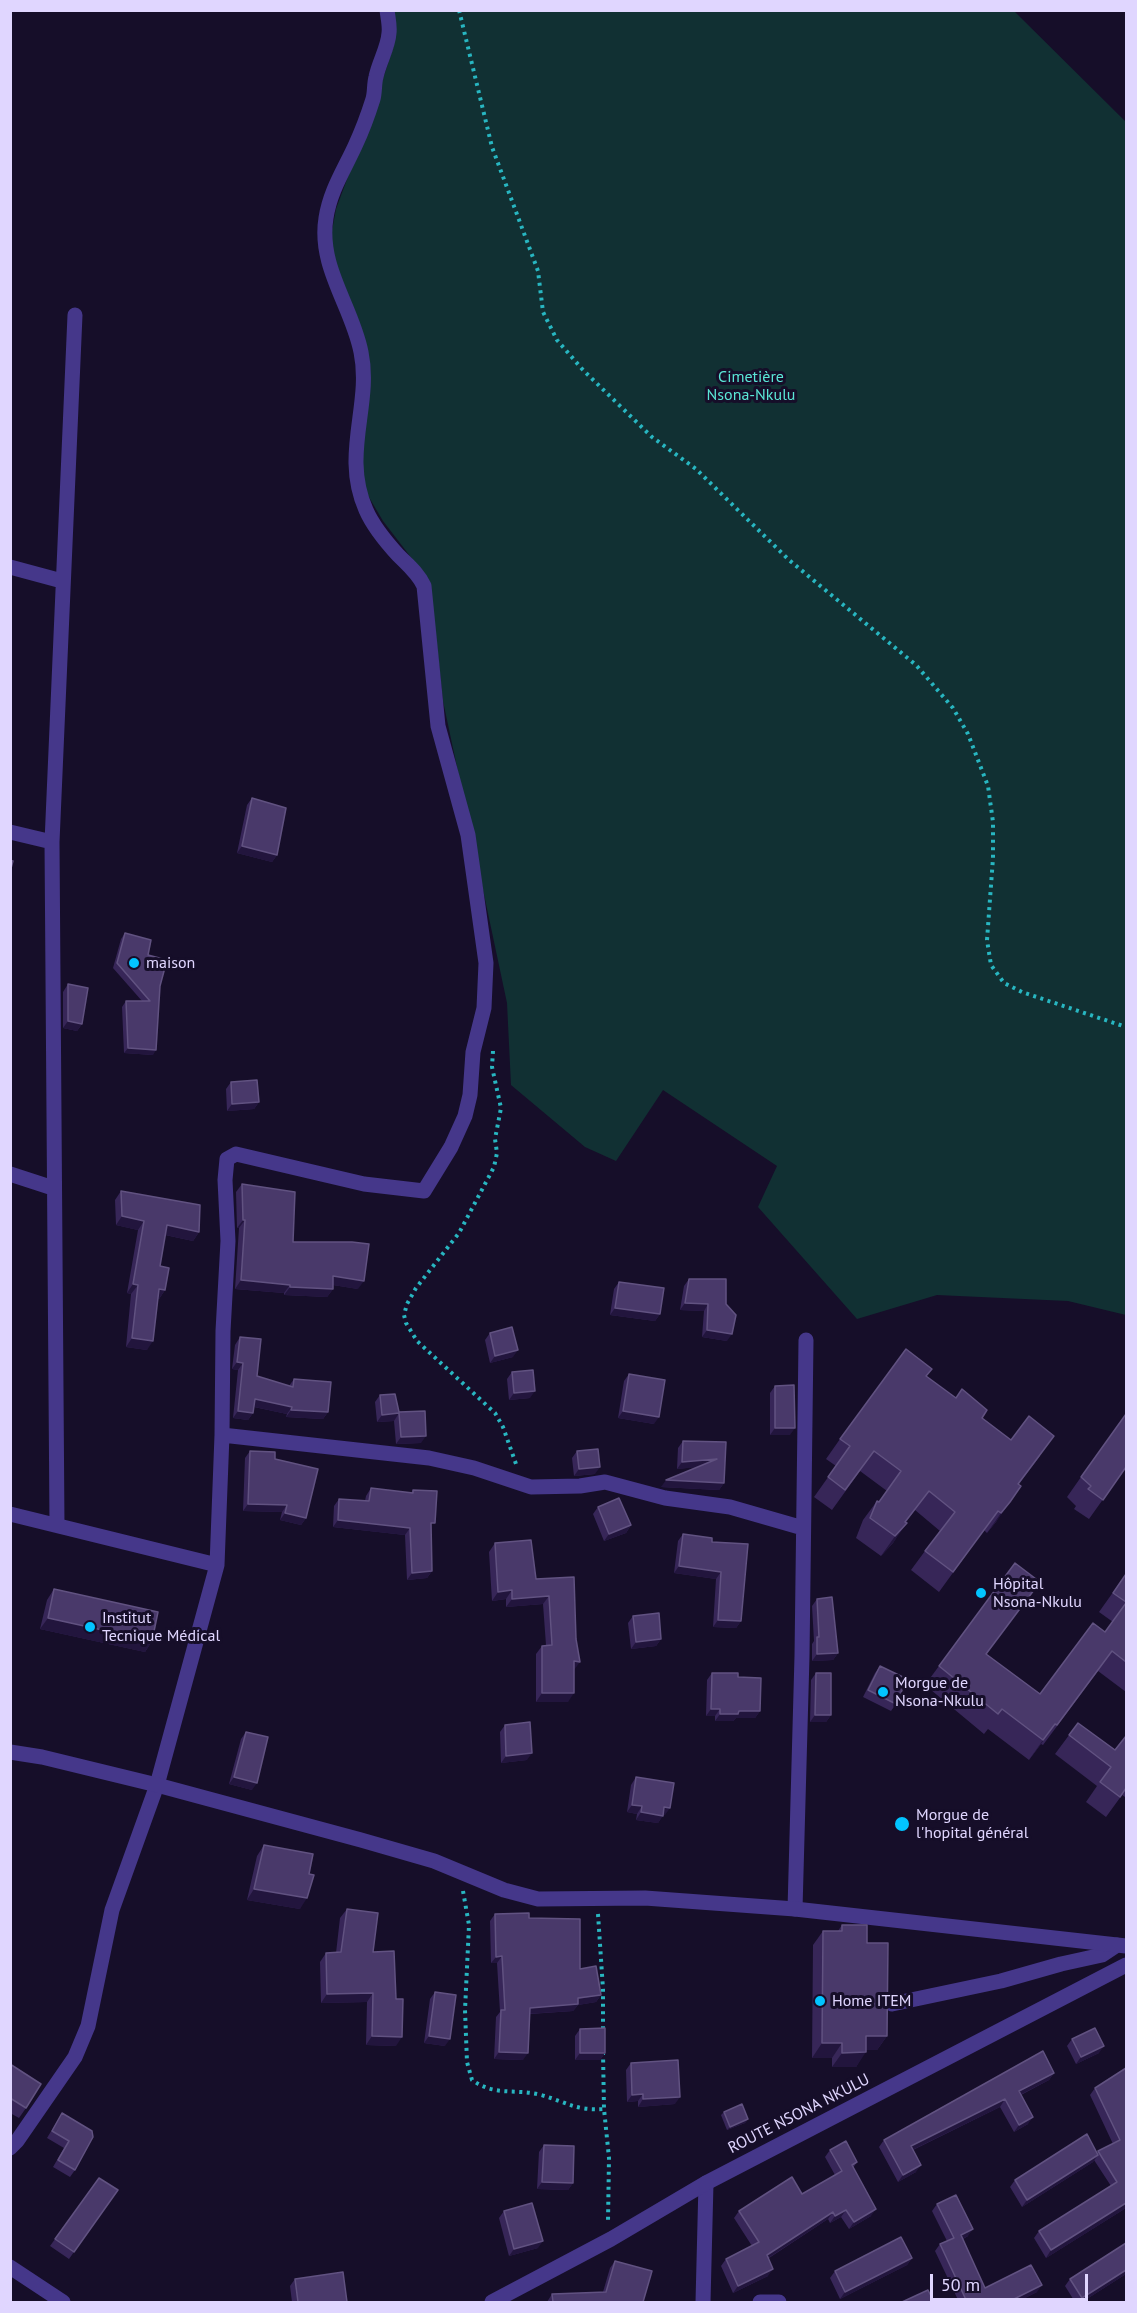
<!DOCTYPE html>
<html>
<head>
<meta charset="utf-8">
<style>
  body { margin:0 }
  #map { position:relative; width:1137px; height:2313px; overflow:hidden; background:#160e29; font-family:"PT Sans",sans-serif }
  canvas { display:block }
  .frame { position:absolute; inset:0; border:12px solid #e0d6ff; pointer-events:none }
  .scale { position:absolute; left:930px; top:2274px; width:158px; height:27px; box-sizing:border-box; border:3px solid #e0d6ff; border-top:0; padding-left:8px; font-size:18px; line-height:21px; white-space:nowrap; color:#e0d6ff; -webkit-text-stroke:4px #160e29; paint-order:stroke }
</style>
</head>
<body>
<div id="map">
<canvas width="1137" height="2313"></canvas>
<div class="frame"></div>
<div class="scale">50 m</div>
</div>
<script>
const g = document.querySelector('canvas').getContext('2d');
g.lineJoin = 'round';
function fillPath(path, color) { g.fillStyle = color; g.fill(path, 'evenodd'); }
function stroke(path, color, width, dash) { g.strokeStyle = color; g.lineWidth = width; g.lineCap = dash ? 'butt' : 'round'; g.setLineDash(dash || []); g.stroke(path); }
function label(font, color, halo, rows, align = 'center') {
  g.font = font + ' "PT Sans",sans-serif'; g.lineWidth = 6; g.setLineDash([]); g.textBaseline = 'middle'; g.strokeStyle = halo; g.fillStyle = color; for (const [text, x, y, turn = 0] of rows) {
    g.save(); g.translate(x, y); g.rotate((+turn || 0) * Math.PI / 180); g.textAlign = isNaN(turn) ? turn : align; if (halo) g.strokeText(text, 0, 0); g.fillText(text, 0, 0); g.restore();
  }
}
fillPath(new Path2D(`
  M395,11H1014L1126,122V1315L1068,1301L937,1295L857,1319L758,1207L777,1166L663,1090L616,1161L585,1147L511,1085L507,1003L443,701L430,582L383,521L363,487L361,445L369,398L330,241L336,209L373,109L394,45Z`), '#113033');
stroke(new Path2D(`
  M459,10L492,147L538,271L543,312L557,340L583,370L652,437L696,469L789,560L916,665L953,708L968,734L988,786L993,822V858L987,940L991,965L1004,983L1022,992L1126,1027
  M493,1051L492,1067L501,1108L495,1139L497,1153L494,1167L459,1233L416,1288L407,1304L404,1315L406,1323L417,1341L495,1413L503,1427L516,1464
  M463,1891L469,1925L465,2010L467,2062L472,2080C496,2097 515,2088 541,2095C567,2102 575,2111 604,2109
  M598,1914L603,1989V2032
  M603,2052L604,2109L609,2158L608,2221`), '#28b6c1', 4, [3, 4.5]);
stroke(new Path2D(`
  M10,567L62,581
  M10,832L52,842
  M10,1174L53,1188
  M222,1435L429,1458L474,1468L531,1487L580,1486L605,1482L665,1498L730,1507L803,1528
  M10,1514L217,1565
  M57,1525L52,842L75,315
  M795,1909L802,1656L806,1340
  M892,2004L1001,1981L1061,1964L1102,1955L1117,1945
  M10,2148L17,2141L75,2057L88,2026L112,1910L157,1785L217,1565L222,1435L223,1331L228,1241L225,1180L227,1159L236,1154L364,1184L424,1191L451,1147L465,1116L470,1095L473,1052L484,1008L486,963L468,835L438,726L424,586C418,573 408,565 398,555C387,543 373,526 366,510C341,454 372,405 361,352C352,306 318,267 326,218C330,191 344,170 355,146C362,131 368,115 373,99C375,92 374,84 376,77C379,62 388,48 389,33C390,26 388,18 387,10
  M10,2267L63,2302
  M703,2302L706,2183
  M760,2302H779`), '#45378a', 15);
stroke(new Path2D(`
  M10,1752L42,1757L157,1785L361,1840L434,1861L504,1890L538,1899L645,1898L795,1909L1126,1946
  M492,2302L611,2239L706,2183L1126,1965`), '#45378a', 15);
fillPath(new Path2D(`
  M252,798L277,855L272,862L237,853L247,805Z
  M125,933L148,955L160,986L153,1055L124,1053L122,1007L126,1001H142L113,968L121,939Z
  M68,984L82,1024L77,1031L63,1028V992Z
  M231,1082L259,1102L254,1109L227,1111L226,1089Z
  M242,1184L293,1242L358,1289L333,1285V1289L327,1297L284,1295V1293L235,1289L239,1228H237L236,1192Z
  M121,1191L199,1232L193,1241L165,1235L160,1266L165,1290L159,1299H158L147,1350L126,1347L131,1294L127,1293L138,1230L116,1225L115,1200Z
  M689,1279H726L727,1341L702,1337L704,1311L680,1310L684,1286Z
  M619,1282L660,1314L655,1321L610,1315L614,1289Z
  M490,1333L513,1357L490,1363L485,1340Z
  M240,1337L257,1376L289,1386L294,1379L328,1412L323,1419L286,1417L287,1414L254,1407L253,1413L248,1420L233,1418L238,1370L232,1369L235,1345Z
  M512,1372L530,1398L509,1400L507,1379Z
  M629,1374L654,1424L618,1418L624,1381Z
  M926,1376L1011,1440L1040,1456L1019,1484L996,1522L987,1533L984,1530L939,1592L911,1570L925,1551L940,1531L915,1510L906,1522L893,1543L881,1556L856,1538L863,1520L877,1501L879,1502L887,1491L860,1471L832,1510L814,1497L836,1466L826,1459L840,1439Z
  M775,1386L790,1435H770V1393Z
  M380,1395L399,1412L421,1443L396,1444L394,1421L377,1422L375,1402Z
  M683,1441L724,1483L719,1490L661,1487L696,1467L677,1469L678,1448Z
  M250,1451L275,1459L306,1518L301,1525L280,1520L282,1512L243,1511L245,1458Z
  M577,1451L595,1474L574,1476L572,1458Z
  M1126,1467L1089,1519L1074,1509L1076,1506L1067,1497L1081,1477Z
  M371,1488L411,1493L413,1490L431,1529L432,1571L427,1578L407,1580L405,1535L333,1527L334,1506L339,1499L365,1501L366,1496Z
  M598,1507L631,1525L626,1533L604,1541L593,1514Z
  M683,1534L712,1542L741,1621L736,1628L713,1627L716,1579L674,1573L678,1541Z
  M495,1543L536,1579L574,1577V1670L568,1702H536V1654L542,1646L546,1645L543,1604L506,1607V1599L492,1601L489,1552Z
  M1126,1574V1692L1098,1671L1043,1745L1041,1744L1029,1760L988,1729L984,1734L925,1685L939,1666L1040,1582L986,1654L1040,1694L1105,1632L1113,1622L1099,1612Z
  M54,1589L152,1641L145,1652L40,1629L47,1600Z
  M817,1599L838,1653L833,1660L812,1661V1644L814,1641L812,1606Z
  M633,1616L661,1639L656,1646L631,1649L628,1623Z
  M880,1666L896,1704L891,1711L863,1697L875,1673Z
  M712,1673L738,1677L760,1711L755,1718H736L733,1721H715V1716H706L707,1680Z
  M816,1673L831,1715L826,1722H810L811,1680Z
  M1078,1723L1115,1750L1126,1736V1794L1125,1797L1122,1795L1106,1817L1086,1802L1097,1786L1055,1754Z
  M505,1725L527,1760L501,1763L500,1732Z
  M246,1732L252,1790L229,1784L241,1739Z
  M636,1777L665,1815H663L658,1823L636,1820L637,1814L627,1812L631,1785Z
  M264,1845L309,1874L300,1909L247,1900L257,1856Z
  M347,1909L373,1952L396,2046L366,2045L367,2002L321,2003L320,1962L326,1953H336L340,1918Z
  M495,1914L529,1918L580,1969L601,1995L596,2002L578,2005L573,2011L530,2014L523,2060L494,2059L496,2017L500,2012L497,1963H491L490,1921Z
  M842,1925L867,1943L887,2036L877,2050H866L856,2067H832V2058H812L813,1945L823,1931H838Z
  M435,1992L445,2046L424,2043L430,1999Z
  M580,2029L605,2053L600,2060H575V2036Z
  M1072,2039L1099,2053L1076,2064L1067,2046Z
  M631,2063L675,2104L638,2107V2101L627,2102L626,2070Z
  M10,2064L26,2108L19,2118L10,2113Z
  M1126,2068V2209V2208L1046,2258L1034,2238L1039,2231L1111,2186L1094,2160L1093,2162L1022,2207L1010,2187L1015,2180L1097,2153L1098,2151L1113,2144L1090,2095L1095,2088Z
  M1054,2073L1049,2080L1021,2095L1028,2124L1014,2132L1000,2107L913,2150L916,2172L898,2182L879,2147L884,2140Z
  M724,2112L748,2119L745,2123L727,2130L721,2115Z
  M62,2113L75,2170L70,2177L53,2167L64,2148L47,2138Z
  M544,2145L573,2183L568,2190L537,2189L539,2152Z
  M830,2150L857,2162L853,2168L871,2216L849,2229L841,2217L830,2223L828,2219L769,2258L768,2276L733,2293L721,2266L726,2259L752,2246L734,2218L739,2211L802,2194L835,2175L825,2157Z
  M99,2178L118,2190L69,2259L50,2246Z
  M937,2204L968,2236L963,2239L985,2288L1037,2292L1017,2302H959L935,2251L940,2244L947,2241L932,2211Z
  M504,2211L538,2248L509,2256L499,2218Z
  M912,2258L907,2265L840,2299L830,2278L835,2271Z
  M615,2261L643,2302H547L552,2294L603,2292L610,2268Z
  M1126,2274L1082,2302H1075L1065,2286L1070,2279Z
  M295,2279L347,2302H292L290,2286Z`), '#372658');
fillPath(new Path2D(`
  M242,846L277,855L272,862L237,853Z
  M68,1021L82,1024L77,1031L63,1028Z
  M128,1048L156,1050L153,1055L124,1053Z
  M259,1102L254,1109L227,1111L232,1104Z
  M122,1216L144,1221L138,1230L116,1225Z
  M243,1220H245L239,1228H237Z
  M167,1225L199,1232L193,1241L161,1234Z
  M333,1276L364,1281L358,1289L327,1284Z
  M241,1280L290,1285L284,1293L235,1289Z
  M133,1284L138,1285L131,1294L127,1293Z
  M290,1287L333,1289L327,1297L284,1295Z
  M159,1289L165,1290L159,1299L153,1298Z
  M685,1303L708,1304L704,1311L680,1310Z
  M615,1308L660,1314L655,1321L610,1315Z
  M707,1330L732,1334L727,1341L702,1337Z
  M132,1338L153,1341L147,1350L126,1347Z
  M518,1350L513,1357L490,1363L495,1356Z
  M237,1362L243,1363L238,1370L232,1369Z
  M535,1391L530,1398L509,1400L514,1393Z
  M255,1399L292,1407L287,1414L250,1406Z
  M291,1410L328,1412L323,1419L286,1417Z
  M238,1411L253,1413L248,1420L233,1418Z
  M623,1411L659,1417L654,1424L618,1418Z
  M399,1413L394,1421L377,1422L382,1415Z
  M775,1428H795L790,1435H770Z
  M426,1436L421,1443L396,1444L401,1437Z
  M717,1459L712,1466L677,1469L682,1462Z
  M600,1467L595,1474L574,1476L579,1469Z
  M666,1480L724,1483L719,1490L661,1487Z
  M929,1491L899,1531L907,1523L893,1543L881,1556L905,1522Z
  M1010,1502L996,1522L987,1533L1001,1513Z
  M248,1504L287,1505L282,1512L243,1511Z
  M285,1513L306,1518L301,1525L280,1520Z
  M338,1520L410,1528L405,1535L333,1527Z
  M631,1525L626,1533L604,1541L609,1534Z
  M679,1566L721,1572L716,1579L674,1573Z
  M432,1571L427,1578L407,1580L412,1573Z
  M1040,1582L1026,1602L972,1674L986,1654Z
  M512,1590L506,1599L492,1601L498,1592Z
  M549,1596L543,1604L506,1607L512,1599Z
  M48,1618L152,1641L145,1652L40,1629Z
  M718,1620L741,1621L736,1628L713,1627Z
  M661,1639L656,1646L631,1649L636,1642Z
  M838,1653L833,1660L812,1661L817,1654Z
  M574,1661L580,1662L574,1670Z
  M542,1693H574L568,1702H536Z
  M711,1709H720L715,1716H706Z
  M739,1711H760L755,1718H736L733,1721H715L720,1714Z
  M815,1715H831L826,1722H810Z
  M1055,1724L1041,1744L1029,1760L1043,1740Z
  M532,1753L527,1760L501,1763L506,1756Z
  M234,1777L257,1783L252,1790L229,1784Z
  M632,1805L642,1806L637,1814L627,1812Z
  M664,1807L670,1808L665,1815L659,1814Z
  M641,1812L663,1816L658,1823L636,1820Z
  M254,1889L307,1898L300,1909L247,1900Z
  M502,1956L497,1963H491L496,1957Z
  M373,1993L367,2002L321,2003L327,1994Z
  M601,1995L596,2002L578,2005L573,2011L525,2014L530,2008Z
  M372,2036L402,2037L396,2046L366,2045Z
  M429,2036L450,2039L445,2046L424,2043Z
  M866,2036H887L877,2050H856Z
  M822,2043H842L832,2058H812Z
  M1104,2046L1099,2053L1076,2064L1081,2057Z
  M499,2052L528,2053L523,2060L494,2059Z
  M866,2052L856,2067H832L842,2053Z
  M580,2053H605L600,2060H575Z
  M1054,2073L1049,2080L1014,2098L1019,2091Z
  M643,2094L638,2101L627,2102L632,2095Z
  M680,2097L675,2104L638,2107L643,2099Z
  M1005,2099L1000,2107L906,2153L911,2146Z
  M1033,2117L1028,2124L1014,2132L1019,2125Z
  M748,2119L745,2123L727,2130L730,2127Z
  M1098,2155L1093,2162L1022,2207L1027,2200Z
  M921,2165L916,2172L898,2182L903,2175Z
  M542,2182L573,2183L568,2190L537,2189Z
  M1126,2203V2208L1046,2258L1051,2250Z
  M876,2209L871,2216L849,2229L854,2222Z
  M846,2210L841,2217L830,2223L835,2216Z
  M833,2212L828,2219L762,2262L767,2255Z
  M973,2229L968,2236L956,2242L961,2235Z
  M543,2241L538,2248L509,2256L514,2249Z
  M912,2258L907,2265L840,2299L845,2292Z
  M773,2269L768,2276L733,2293L738,2286Z
  M1126,2270V2274L1082,2302H1079L1082,2298Z
  M1042,2285L1037,2292L1017,2302H1008Z`), '#22153d');
const building = new Path2D(`
  M252,798L286,808L277,855L242,846Z
  M10,860L13,861L10,872Z
  M125,933L151,940L148,955L167,960L160,986L156,1050L128,1048L126,1001H150L117,963Z
  M68,984L88,988L82,1024L68,1021Z
  M257,1080L259,1102L232,1104L231,1082Z
  M242,1184L295,1192L293,1242H352L369,1244L364,1281L333,1276V1289L290,1287V1285L241,1280L245,1220H243Z
  M121,1191L200,1205L199,1232L167,1225L160,1266L169,1268L165,1290L159,1289L153,1341L132,1338L138,1285L133,1284L144,1221L122,1216Z
  M689,1279H726V1304L736,1315L732,1334L707,1330L708,1304L685,1303Z
  M619,1282L664,1288L660,1314L615,1308Z
  M512,1327L518,1350L495,1356L490,1333Z
  M240,1337L261,1339L257,1376L293,1387L294,1379L331,1382L328,1412L291,1410L292,1407L255,1399L253,1413L238,1411L243,1363L237,1362Z
  M906,1349L932,1369L926,1376L956,1398L962,1389L987,1410L982,1418L1011,1440L1029,1416L1054,1436L1018,1484L1021,1486L1010,1502L1001,1513L998,1511L953,1572L925,1551L955,1512L929,1491L905,1522L907,1523L895,1536L870,1518L877,1501L879,1502L901,1471L874,1451L845,1490L828,1477L850,1446L840,1439Z
  M533,1370L535,1391L514,1393L512,1372Z
  M629,1374L665,1380L659,1417L623,1411Z
  M794,1385L795,1428H775V1386Z
  M395,1394L399,1412L425,1411L426,1436L401,1437L399,1413L382,1415L380,1395Z
  M1126,1414V1467L1103,1500L1088,1489L1091,1486L1081,1477Z
  M683,1441L726,1442L724,1483L666,1480L717,1459L682,1462Z
  M598,1449L600,1467L579,1469L577,1451Z
  M250,1451L275,1452V1459L318,1469L306,1518L285,1513L287,1505L248,1504Z
  M371,1488L413,1493V1490L437,1491L435,1523H431L432,1571L412,1573L410,1528L338,1520L339,1499L369,1501Z
  M619,1498L631,1525L609,1534L598,1507Z
  M683,1534L712,1538V1542L748,1544L741,1621L718,1620L721,1572L679,1566Z
  M531,1540L536,1579L574,1577L576,1639L580,1662L574,1661V1693H542V1646L552,1645L549,1596L512,1599V1590L498,1592L495,1543Z
  M1015,1563L1040,1582L986,1654L1040,1694L1093,1623L1105,1632L1126,1603V1662L1112,1651L1057,1725L1055,1724L1043,1740L1002,1709L998,1714L939,1666Z
  M1126,1574V1602L1113,1593Z
  M54,1589L158,1612L152,1641L48,1618Z
  M832,1597L838,1653L817,1654V1637H819L817,1599Z
  M659,1613L661,1639L636,1642L633,1616Z
  M880,1666L907,1679L896,1704L868,1690Z
  M712,1673H738V1677L761,1678L760,1711H739L738,1714H720V1709H711Z
  M816,1673H831V1715H815Z
  M530,1722L532,1753L506,1756L505,1725Z
  M1078,1723L1115,1750L1126,1736V1788L1120,1797L1100,1782L1111,1767L1069,1735Z
  M246,1732L268,1737L257,1783L234,1777Z
  M636,1777L674,1783L670,1808L664,1807L663,1816L641,1812L642,1806L632,1805Z
  M264,1845L313,1854L309,1874L314,1875L307,1898L254,1889Z
  M347,1909L378,1913L373,1952L394,1951L396,1999H403L402,2037L372,2036L373,1993L327,1994L326,1953L341,1952Z
  M529,1913V1918L580,1919V1969L596,1966L601,1995L578,1998V2004L530,2008L528,2053L499,2052L501,2010H505L502,1956L496,1957L495,1914Z
  M842,1925H867V1943H888L887,2036H866V2052L842,2053V2043H822L823,1931H842Z
  M435,1992L456,1995L450,2039L429,2036Z
  M605,2028V2053H580V2029Z
  M1095,2028L1104,2046L1081,2057L1072,2039Z
  M1043,2051L1054,2073L1019,2091L1033,2117L1019,2125L1005,2099L911,2146L921,2165L903,2175L884,2140Z
  M678,2060L680,2097L643,2099V2094L632,2095L631,2063Z
  M10,2064L41,2084L26,2108L10,2098Z
  M1126,2068V2203L1051,2250L1039,2231L1117,2182L1098,2151L1120,2140L1095,2088Z
  M742,2104L748,2119L730,2127L724,2112Z
  M62,2113L92,2131L93,2137L75,2170L58,2160L69,2141L52,2131Z
  M1087,2134L1098,2155L1027,2200L1015,2180Z
  M846,2141L857,2162L852,2165L876,2209L854,2222L846,2210L835,2216L833,2212L767,2255L773,2269L738,2286L726,2259L759,2242L739,2211L792,2177L802,2194L842,2171L830,2150Z
  M544,2145L574,2146L573,2183L542,2182Z
  M99,2178L118,2190L74,2252L55,2239Z
  M956,2195L973,2229L961,2235L985,2288L1031,2265L1042,2285L1008,2302H967L940,2244L954,2238L937,2204Z
  M532,2203L543,2241L514,2249L504,2211Z
  M901,2237L912,2258L845,2292L835,2271Z
  M1126,2243V2270L1082,2298L1070,2279Z
  M615,2261L652,2271L643,2302H553L552,2294L606,2292Z
  M343,2272L347,2302H298L295,2279Z
  M928,2290L934,2302H902Z`);
fillPath(building, '#49396a');
stroke(building, '#615281', 1.5);
for (const [x, y, r, color] of [
  [134,963,6,"#02c4ff"],
  [981,1593,6,"#02c4ff"],
  [90,1627,6,"#02c4ff"],
  [883,1692,6,"#02c4ff"],
  [902,1824,8,"#02c4ff"],
  [820,2001,6,"#02c4ff"]
]) { const dot = new Path2D(); dot.arc(x, y, r, 0, 2 * Math.PI); g.fillStyle = color; g.fill(dot); stroke(dot, '#160e29', 2); }
label('16px', '#5ae7d6', '#160e29', [
  ["Cimetière",751,377],
  ["Nsona-Nkulu",751,395]
]);
label('16px', '#e0d6ff', '#160e29', [
  ["maison",146,963],
  ["Hôpital",993,1584],
  ["Nsona-Nkulu",993,1602],
  ["Institut",102,1618],
  ["Tecnique Médical",102,1636],
  ["Morgue de",895,1683],
  ["Nsona-Nkulu",895,1701],
  ["Morgue de",916,1815],
  ["l'hopital général",916,1833],
  ["Home ITEM",832,2001]
], 'left');
label('16px', '#e0d6ff', '#160e29', [
  ["ROUTE NSONA NKULU",799,2114,-27]
]);
</script>
</body>
</html>
